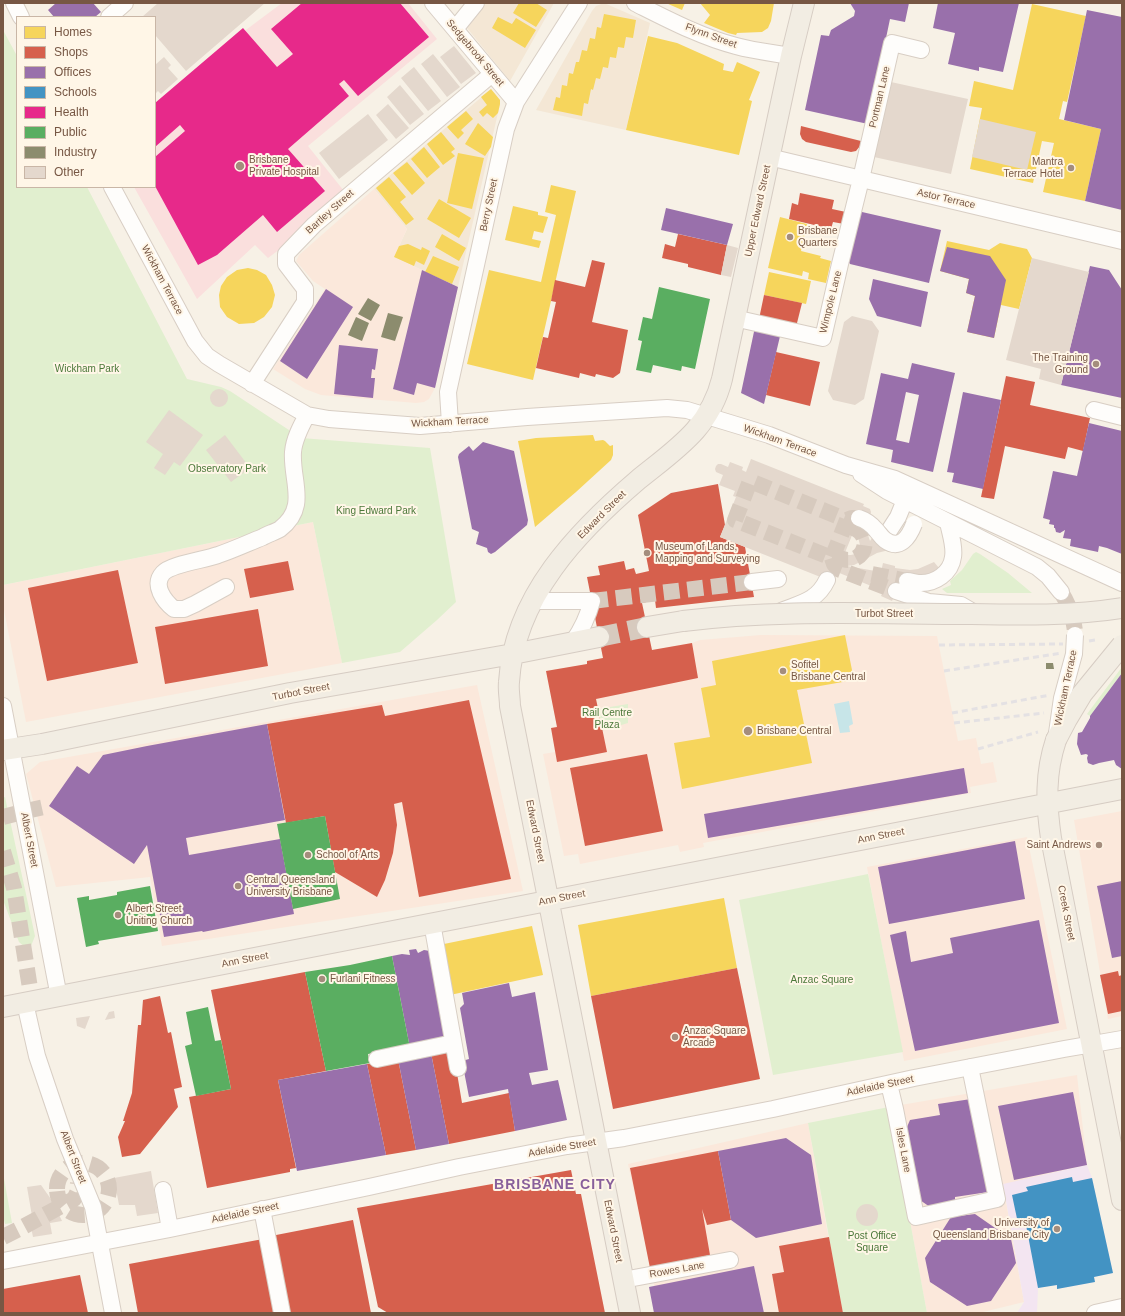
<!DOCTYPE html>
<html>
<head>
<meta charset="utf-8">
<style>
  body { margin:0 }
  #map { position:relative; width:1125px; height:1316px; overflow:hidden; background:#f7f1e6; font-family:Arial,sans-serif }
  canvas { display:block }
  .frame { position:absolute; inset:0; border:4px solid #775744; pointer-events:none }
  .legend { position:absolute; left:16px; top:16px; width:140px; height:172px; box-sizing:border-box; background:#fff6e7; border:1px solid #c9b6a6; margin:0; padding:5px 7px; list-style:none; font-size:12px; color:#775744 }
  .legend li { display:flex; align-items:center; gap:8px; height:20px }
  .legend b { width:20px; border:1px solid #c9b6a6 }
</style>
</head>
<body>
<div id="map">
<canvas width="1125" height="1316"></canvas>
<div class="frame"></div>
<ul class="legend">
<li><b style="height:11px;background:#f6d55c"></b>Homes</li>
<li><b style="height:11px;background:#d6604d"></b>Shops</li>
<li><b style="height:11px;background:#9970ab"></b>Offices</li>
<li><b style="height:11px;background:#4393c3"></b>Schools</li>
<li><b style="height:11px;background:#e7298a"></b>Health</li>
<li><b style="height:11px;background:#5aae61"></b>Public</li>
<li><b style="height:11px;background:#8c8c6e"></b>Industry</li>
<li><b style="height:11px;background:#e4d8cd"></b>Other</li>
</ul>
</div>
<script>
const g = document.querySelector('canvas').getContext('2d');
g.lineJoin = 'round';
function fillPath(path, color) { g.fillStyle = color; g.fill(path, 'evenodd'); }
function stroke(path, color, width, dash) { g.strokeStyle = color; g.lineWidth = width; g.lineCap = dash ? 'butt' : 'round'; g.setLineDash(dash || []); g.stroke(path); }
function label(font, color, halo, rows, align = 'center') {
  g.font = font + ' Arial,sans-serif'; g.lineWidth = 4; g.setLineDash([]); g.textBaseline = 'middle'; g.strokeStyle = halo; g.fillStyle = color; for (const [text, x, y, turn = 0] of rows) {
    g.save(); g.translate(x, y); g.rotate((+turn || 0) * Math.PI / 180); g.textAlign = isNaN(turn) ? turn : align; if (halo) g.strokeText(text, 0, 0); g.fillText(text, 0, 0); g.restore();
  }
}
fillPath(new Path2D(`
  M486,3H554L510,81L467,28Z
  M604,3L650,23L626,130L536,110L592,11L596,6Z
  M491,89L500,100V104L458,287L394,257L407,229L374,189Z`), '#f4e7d5');
fillPath(new Path2D(`
  M374,189L407,229L394,257L458,287L435,388L429,399L424,402L416,403L321,395L305,389L273,369L325,289L313,281L296,261L299,255Z
  M313,522L342,663L26,722L3,605V585Z
  M761,635L937,636L958,741L976,738L981,764L993,762L997,782L970,787L971,793L703,843L704,847L680,852L678,845L580,864L578,854L564,856L543,754L555,752L551,728L557,726L546,671L587,664V661L692,643L700,640Z
  M477,685L523,891L162,946L150,877L56,887L26,774L40,762Z
  M1122,811V1016L1108,1019L1074,820Z
  M1027,837L1067,1029L904,1061L867,867Z
  M1077,1075L1087,1165L1003,1185L1024,1302L979,1313H927L889,1107Z
  M808,1123L842,1313H660L628,1164Z`), '#fbe8db');
fillPath(new Path2D(`
  M1087,1165L1092,1178L1113,1273L1094,1277L1095,1282L1057,1289L1056,1285L1038,1288L1037,1313H1017L1024,1302L1003,1184Z`), '#f3e5f1');
fillPath(new Path2D(`
  M282,3H408L437,39L308,146L344,191L288,243L268,258L255,245L197,299L134,187H155V103L207,59Z`), '#fadfdd');
fillPath(new Path2D(`
  M3,30L17,56V187H87L187,379L221,387L230,391L301,438L430,448L456,602L437,620L400,652L342,663L313,522L3,585Z
  M976,552L980,554L1008,573L1032,593H947L942,589L951,585L950,581L962,570L973,554Z
  M1122,667V673L1090,716L1087,714Z
  M628,704V723L594,733L598,709Z
  M5,797L35,936L29,951L19,942L3,900V798Z
  M868,874L903,1052L773,1075L739,900Z
  M889,1107L927,1313H843L808,1123Z
  M3,1173L12,1223L5,1224L3,1216Z`), '#e1efcf');
fillPath(new Path2D(`
  M849,701L853,724L849,726L850,732L840,733L834,704Z`), '#c7e5e8');
fillPath(new Path2D(`
  M519,3H536L547,10L536,27L513,13Z
  M666,3H685L682,10Z
  M700,3H774L771,21L768,28L762,32L737,33L736,35L728,33L704,23L710,15Z
  M1032,4L1086,16L1067,102L1063,101L1059,119L1101,129L1085,201L1043,192L1054,143L1042,141L1033,183L970,169L982,108L969,106L974,81L1013,90Z
  M604,14L636,20L633,38L626,37L624,48L618,47L616,58L610,57L608,68L603,67L600,79L596,78L593,90L591,89L588,104L584,103L582,116L553,110L556,97L560,98L562,85L567,86L569,73L573,74L576,62H579L582,50L587,51L590,38L595,39L597,27L601,28Z
  M498,17L512,24L516,18L536,30L525,48L492,28Z
  M648,36L677,43L724,64L723,70L733,72L737,62L760,72L749,100L752,101L739,155L626,130Z
  M491,89L500,100V104L498,113L493,118L487,113L483,117L479,112L487,105L481,97Z
  M466,111L473,119L461,130L464,133L458,139L447,127Z
  M478,123L493,137L491,147L485,156L465,144Z
  M441,132L455,149L451,152L455,156L443,165L427,144Z
  M424,147L440,167L427,178L411,159Z
  M458,153L484,158L472,209L447,203Z
  M407,162L425,183L412,195L393,173Z
  M389,177L406,197L400,202L414,219L406,225L376,188Z
  M551,185L576,191L533,380L467,364L489,270L541,282L556,215L545,212Z
  M439,199L471,218L459,238L427,219Z
  M513,206L538,212V215L548,217L543,233L534,231L532,239L541,241L539,248L505,240Z
  M780,217L807,224L801,251L821,256L820,258L831,261L826,283L808,279L809,273L803,271L802,276L768,268Z
  M442,234L466,248L459,261L435,247Z
  M947,241L989,250L1000,243L1027,249L1032,258L1019,309L1001,305L994,338L967,332L975,296L966,293L969,279L940,271Z
  M408,244L421,250L422,247L430,251L424,265L416,261L414,266L394,257L399,246Z
  M433,256L459,267L452,284L425,272Z
  M248,268L257,270L266,275L272,285L275,295L272,307L264,317L254,323L239,324L227,317L220,307L219,295L221,286L227,277L237,270Z
  M769,272L811,281L806,304L764,295Z
  M593,435L595,441L603,440L605,441L610,446L613,445V455L611,460L576,492L535,527L518,441L536,438Z
  M845,635L854,680L797,690L812,763L682,789L674,743L710,737L701,688L716,685L712,661Z
  M724,898L737,968L591,996L578,925Z
  M532,926L543,975L450,995L439,945Z`), '#f6d55c');
fillPath(new Path2D(`
  M801,126L861,141L860,146L856,151L851,152L806,142L802,139L800,134Z
  M800,193L834,200L832,209L846,212L844,224L833,222L831,229L789,219L792,203L798,205Z
  M678,234L727,245L721,275L688,267V264L662,258L665,244L675,247Z
  M592,260L605,263L592,322L628,330L620,373L613,378L596,374L595,377L580,373L579,378L536,368L543,337L548,338L556,302L551,301L555,280L585,287Z
  M764,295L802,303L796,327L759,319Z
  M776,352L820,362L810,406L766,395Z
  M1006,376L1035,382L1030,405L1090,418L1083,451L1068,447L1065,459L1005,446L994,499L981,497Z
  M718,484L725,525L720,537L745,547L754,597L656,608L655,600L642,603L652,650L692,643L698,678L596,699L607,752L557,762L551,728L557,727L546,671L587,664V661L603,658L587,577L600,575L598,566L624,561L626,570L634,568L636,574L649,571L638,515L671,493Z
  M288,561L294,590L250,598L244,569Z
  M118,570L138,663L47,681L28,588Z
  M258,609L268,666L165,684L155,627Z
  M469,700L511,879L419,897L402,802L394,804L397,825L393,853L385,880L377,897L335,872L325,816L286,823L267,724L382,705L385,716Z
  M647,754L663,831L585,846L570,768Z
  M737,968L760,1079L613,1109L591,996Z
  M1118,971L1119,976L1122,975V1011L1108,1014L1100,975Z
  M305,972L326,1071L278,1080L296,1168L290,1169V1172L207,1188L189,1097L231,1089L211,990Z
  M160,996L168,1033L171,1032L182,1087L174,1089L178,1107L140,1154L122,1157L118,1137L125,1121H123L132,1093L138,1025H141L143,1000Z
  M453,1049L462,1103L509,1093L515,1131L449,1144L431,1053Z
  M398,1059L416,1150L386,1155L367,1064Z
  M718,1151L731,1220L707,1225L702,1209L710,1255L650,1268L630,1168Z
  M571,1170L576,1194H581L605,1313H398V1312L388,1313L378,1307L357,1208Z
  M353,1220L371,1313H287L271,1236Z
  M829,1237L843,1313H779L772,1274L784,1272L779,1246Z
  M263,1239L278,1313H138L129,1264Z
  M80,1275L88,1313H3V1289Z`), '#d6604d');
fillPath(new Path2D(`
  M56,3H93L101,12L95,17H54L48,10Z
  M850,3H909L905,22L890,19L868,124L805,110L821,35L829,36L831,30L854,16L855,11Z
  M938,3H1019L1003,72L979,67V71L948,64L955,33L933,28Z
  M1087,10L1122,17V210L1085,201L1101,129L1064,120Z
  M666,208L733,224L727,245L661,230Z
  M862,212L941,230L929,283L850,264L848,261L858,214Z
  M947,247L990,256L1006,280L994,338L967,332L975,296L966,293L969,279L940,271Z
  M1090,266L1109,270L1122,290V398L1061,385Z
  M422,270L458,287L435,388L417,383L414,395L393,389Z
  M873,279L928,292L921,327L877,316L869,299Z
  M326,289L353,307L307,379L280,361Z
  M755,327L781,332L764,404L741,393Z
  M339,345L378,349L375,370L372,369L371,378H375L373,398L334,394Z
  M912,363L955,373L933,472L891,462L893,450L866,444L881,373L908,379ZM906,392L919,395L909,443L896,440Z
  M963,392L1001,400L983,489L952,482L954,473L947,472Z
  M1089,423L1122,431V554L1107,548L1099,546L1098,552L1070,546L1071,539L1063,538L1065,530L1060,533L1056,532L1055,528H1054V525L1049,524L1050,520L1043,518L1053,471L1077,476Z
  M483,442L514,451L528,520L527,525L495,552L491,554L488,552L487,548L476,544L479,532L472,529L458,457L459,454L469,446L473,451Z
  M1122,673V769L1116,765L1114,760L1099,763L1093,765L1088,763L1087,758L1088,755L1086,754L1081,755L1077,744L1078,733L1082,732L1090,718V716Z
  M267,724L285,820L186,838L189,855L280,839L294,914L203,932L202,931L164,937L147,845L134,864L49,806L77,766L89,774L103,755L147,746Z
  M964,768L968,793L708,838L704,814Z
  M1015,841L1025,899L889,924L878,867Z
  M1122,881V956L1112,958L1097,886Z
  M1039,920L1059,1023L915,1051L890,935L906,931L911,962L953,953L950,938Z
  M416,949L418,953L424,950L430,951L450,1040L410,1048L392,956L402,954L410,955L409,950Z
  M509,983L512,997L535,992L548,1070L529,1073L532,1085L558,1080L567,1120L515,1131L508,1089L469,1097L462,1061L469,1059L460,1008L464,1004L462,993Z
  M431,1053L449,1144L416,1150L398,1059Z
  M367,1064L386,1155L297,1171L278,1080Z
  M1073,1092L1087,1165L1014,1180L998,1106Z
  M971,1099L988,1192L955,1197V1202L930,1207L917,1198L904,1134L910,1120L940,1115L938,1104Z
  M786,1138L811,1155L822,1224L756,1238L731,1220L718,1151Z
  M975,1214L1011,1239L1016,1263L991,1301L967,1306L930,1282L925,1258L951,1217Z
  M754,1266L764,1313H654L649,1287Z`), '#9970ab');
fillPath(new Path2D(`
  M1072,1177L1073,1182L1092,1178L1113,1273L1094,1277L1095,1282L1057,1289V1285L1038,1288L1026,1225L1019,1228L1012,1195L1028,1191L1026,1187Z`), '#4393c3');
fillPath(new Path2D(`
  M302,3H400L429,37L358,96L344,80L339,84L349,96L288,149L325,191L277,232L263,215L217,255L198,265L155,186V157L185,131L180,125L155,147V103L243,28L277,67L293,54L271,29Z`), '#e7298a');
fillPath(new Path2D(`
  M659,287L710,299L695,369L682,366L681,371L653,365L651,373L636,370L642,341L638,340L643,317L652,319Z
  M325,816L340,899L293,909L277,824Z
  M150,886L158,931L98,941L99,944L86,947L77,898L89,896V900L117,895V892Z
  M392,956L410,1048L368,1054L370,1063L326,1071L305,972L350,965Z
  M208,1007L215,1041L221,1040L231,1089L196,1096L185,1046L192,1044L186,1012Z`), '#5aae61');
fillPath(new Path2D(`
  M368,298L380,305L371,321L358,314Z
  M388,313L403,317L395,341L381,337Z
  M356,317L369,323L362,341L348,335Z
  M1046,663H1053L1054,669H1046Z`), '#8c8c6e');
fillPath(new Path2D(`
  M158,3H265L186,71L155,35V17H142Z
  M454,46L476,73L461,84L440,57Z
  M433,54L460,87L447,97L421,64Z
  M164,57L171,65L168,68L178,79L161,94L158,91L155,94V65Z
  M414,67L441,101L428,111L401,78Z
  M891,82L968,99L951,174L874,157Z
  M400,85L424,114L410,125L387,97Z
  M388,104L409,128L396,139L376,115Z
  M368,114L388,140L339,179L319,153Z
  M980,119L1036,132L1027,170L972,157Z
  M727,245L738,248L731,277L721,275Z
  M1032,258L1089,272L1061,385L1039,379L1041,369L1006,360Z
  M852,316L872,321L879,331L864,399L855,405L833,400L828,391L844,322Z
  M210 398a9 9 0 1 1 18 0a9 9 0 1 1-18 0Z
  M169,410L203,435L180,466L174,462L165,475L154,468L163,454L146,442Z
  M225,435L250,468L231,482L206,450Z
  M751,459L864,504L863,506L870,509L871,512L867,532L870,541L874,535L893,549L877,553L860,562L854,565L847,566L881,572L883,563L895,566V568L910,570L918,569L934,562L939,568L934,572L897,590L892,601L881,596L882,594L881,590L837,572L833,582L720,537L736,497L733,496L735,491L719,485L723,475L716,472L715,469L716,466L718,464H721L728,467L730,462L743,467L742,470L746,472ZM853,533L858,537L860,545L859,548L855,554L851,555H844Z
  M114,1011L115,1018L105,1020L109,1012Z
  M90,1016L85,1029L77,1026L76,1018Z
  M151,1171L158,1213L137,1216L135,1205H119L114,1178Z
  M41,1185L53,1202L62,1221L50,1223L52,1234L33,1237L30,1222H33L27,1187Z
  M856 1215a11 11 0 1 1 22 0a11 11 0 1 1-22 0Z`), '#e4d8cd');
stroke(new Path2D(`
  M847,520L832,558L735,520L750,481L847,520L852,518H859
  M833,555C838,557 843,560 848,560C863,560 870,542 860,532C856,528 850,527 845,525
  M832,558L834,564L838,569L896,591
  M872,574L907,581
  M1061,592C1069,605 1075,620 1075,635
  M592,601L752,582
  M3,817L26,811L49,806
  M3,851L14,888L34,1013
  M57 1189a26 26 0 1 1 52 0a26 26 0 1 1-52 0Z
  M3,1237L21,1228L74,1199L77,1193L78,1183`), '#d7cabe', 16, [16, 8]);
stroke(new Path2D(`
  M599,637L647,627`), '#d7cabe', 20, [20, 10]);
const minor = new Path2D(`
  M14,3L21,17
  M433,3L516,102
  M635,3C667,19 701,37 736,46C754,51 773,53 791,56
  M109,17L125,3
  M455,29L476,3
  M769,157L1122,241
  M112,187L195,341L207,356L219,364L307,415L329,419L420,426L527,417L667,408L687,410L743,427L769,435L846,465L895,479L1122,583
  M734,318L823,338L840,264L861,179L892,43L921,50
  M252,384L305,302V289L286,264V254L314,225L492,74
  M1094,410L1122,417
  M450,424L448,392L506,129L516,102L579,3
  M861,474L887,491L1037,567L1048,576L1061,592
  M887,534L898,517L905,500
  M907,581C911,581 915,583 919,583C935,584 951,573 953,557C955,546 950,533 948,522
  M752,582L778,579
  M226,587L195,604L184,609H174C164,601 152,585 163,573C171,564 205,560 218,555C233,550 248,543 263,537C268,534 275,532 280,529C309,507 291,481 293,452C294,439 301,426 307,415
  M896,591L929,602L961,605L973,612
  M532,601H592C588,616 582,629 573,642
  M781,611C801,603 817,601 827,580
  M3,706L59,997
  M432,923L458,1068
  M25,1003L37,1056L65,1139L93,1207L113,1313
  M377,1059L453,1043
  M889,1084L895,1109L916,1217L997,1199L970,1067
  M163,1190L170,1229
  M262,1209L282,1313
  M3,1261L170,1229L369,1187L459,1167L567,1146L624,1138L773,1109L914,1078L1064,1049L1122,1039
  M623,1280L730,1260
  M1095,1313L1122,1307`);
const major = new Path2D(`
  M647,627L683,621
  M1056,740C1045,773 1046,804 1051,838L1122,1200
  M3,750L42,744L290,693L513,654L599,637
  M3,1007L1122,789
  M630,1313L510,706C510,698 508,690 509,682C514,597 578,531 639,479C676,449 710,428 722,379L791,56L804,3`);
stroke(minor, '#d8cec4', 18);
stroke(major, '#d6ccc3', 22);
stroke(minor, '#fefdfb', 16);
stroke(major, '#f2ede3', 20);
stroke(new Path2D(`
  M1089,641L1095,640
  M939,645L1063,644
  M944,671L1062,653
  M952,713L1050,695
  M954,723L1044,713
  M978,749L1038,732`), '#e4e1e3', 3, [6, 4]);
const minorBridge = new Path2D(`
  M859,518C865,520 872,525 876,530C879,533 881,537 885,540C900,551 909,537 914,524
  M1057,733L1062,698L1074,654L1075,635`);
const majorBridge = new Path2D(`
  M683,621C779,609 875,614 971,614C1021,615 1072,616 1122,608
  M1056,740L1067,719L1082,694L1122,645`);
stroke(minorBridge, '#d8cec4', 18, []);
stroke(majorBridge, '#d6ccc3', 22, []);
stroke(minorBridge, '#fefdfb', 16);
stroke(majorBridge, '#f2ede3', 20);
for (const [x, y, r, color] of [
  [240,166,5,"#a48d7d"],
  [1071,168,4,"#a48d7d"],
  [790,237,4,"#a48d7d"],
  [1096,364,4,"#a48d7d"],
  [647,553,4,"#a48d7d"],
  [783,671,4,"#a48d7d"],
  [748,731,5,"#a48d7d"],
  [1099,845,4,"#a48d7d"],
  [308,855,4,"#a48d7d"],
  [238,886,4,"#a48d7d"],
  [118,915,4,"#a48d7d"],
  [322,979,4,"#a48d7d"],
  [675,1037,4,"#a48d7d"],
  [1057,1229,4,"#a48d7d"]
]) { const dot = new Path2D(); dot.arc(x, y, r, 0, 2 * Math.PI); g.fillStyle = color; g.fill(dot); stroke(dot, '#fff6e7', 1.5); }
label('10px', '#775744', '#fff6e7', [
  ["Flynn Street",711,36,20],
  ["Sedgebrook Street",475,53,50],
  ["Portman Lane",880,97,-77],
  ["Astor Terrace",946,199,13],
  ["Berry Street",489,205,-78],
  ["Upper Edward Street",758,211,-78],
  ["Bartley Street",330,212,-42],
  ["Wickham Terrace",162,280,62],
  ["Wimpole Lane",831,302,-76],
  ["Wickham Terrace",450,422,-3],
  ["Wickham Terrace",780,441,20],
  ["Edward Street",602,515,-45],
  ["Turbot Street",884,614],
  ["Wickham Terrace",1066,688,-78],
  ["Turbot Street",301,692,-11],
  ["Edward Street",535,831,79],
  ["Ann Street",881,836,-11],
  ["Albert Street",29,840,79],
  ["Ann Street",562,898,-11],
  ["Creek Street",1066,913,79],
  ["Ann Street",245,960,-11],
  ["Adelaide Street",880,1086,-12],
  ["Adelaide Street",562,1148,-10],
  ["Isles Lane",903,1150,79],
  ["Albert Street",73,1157,69],
  ["Adelaide Street",245,1213,-12],
  ["Edward Street",613,1231,79],
  ["Rowes Lane",677,1270,-10]
]);
label('10px', '#775744', '#fff6e7', [
  ["Brisbane",249,160],
  ["Private Hospital",249,172],
  ["Mantra",1063,162,"right"],
  ["Terrace Hotel",1063,174,"right"],
  ["Brisbane",798,231],
  ["Quarters",798,243],
  ["The Training",1088,358,"right"],
  ["Ground",1088,370,"right"],
  ["Museum of Lands,",655,547],
  ["Mapping and Surveying",655,559],
  ["Sofitel",791,665],
  ["Brisbane Central",791,677],
  ["Brisbane Central",757,731],
  ["Saint Andrews",1091,845,"right"],
  ["School of Arts",316,855],
  ["Central Queensland",246,880],
  ["University Brisbane",246,892],
  ["Albert Street",126,909],
  ["Uniting Church",126,921],
  ["Furlani Fitness",330,979],
  ["Anzac Square",683,1031],
  ["Arcade",683,1043],
  ["University of",1049,1223,"right"],
  ["Queensland Brisbane City",1049,1235,"right"]
], 'left');
label('10px', '#4b7839', '#fff6e7', [
  ["Wickham Park",87,369],
  ["Observatory Park",227,469],
  ["King Edward Park",376,511],
  ["Rail Centre",607,713],
  ["Plaza",607,725],
  ["Anzac Square",822,980],
  ["Post Office",872,1236],
  ["Square",872,1248]
]);
g.letterSpacing = '1px';
label('bold 14px', '#885f9b', '#fff6e7', [
  ["BRISBANE CITY",555,1185]
]);
g.letterSpacing = '0px';
</script>
</body>
</html>
